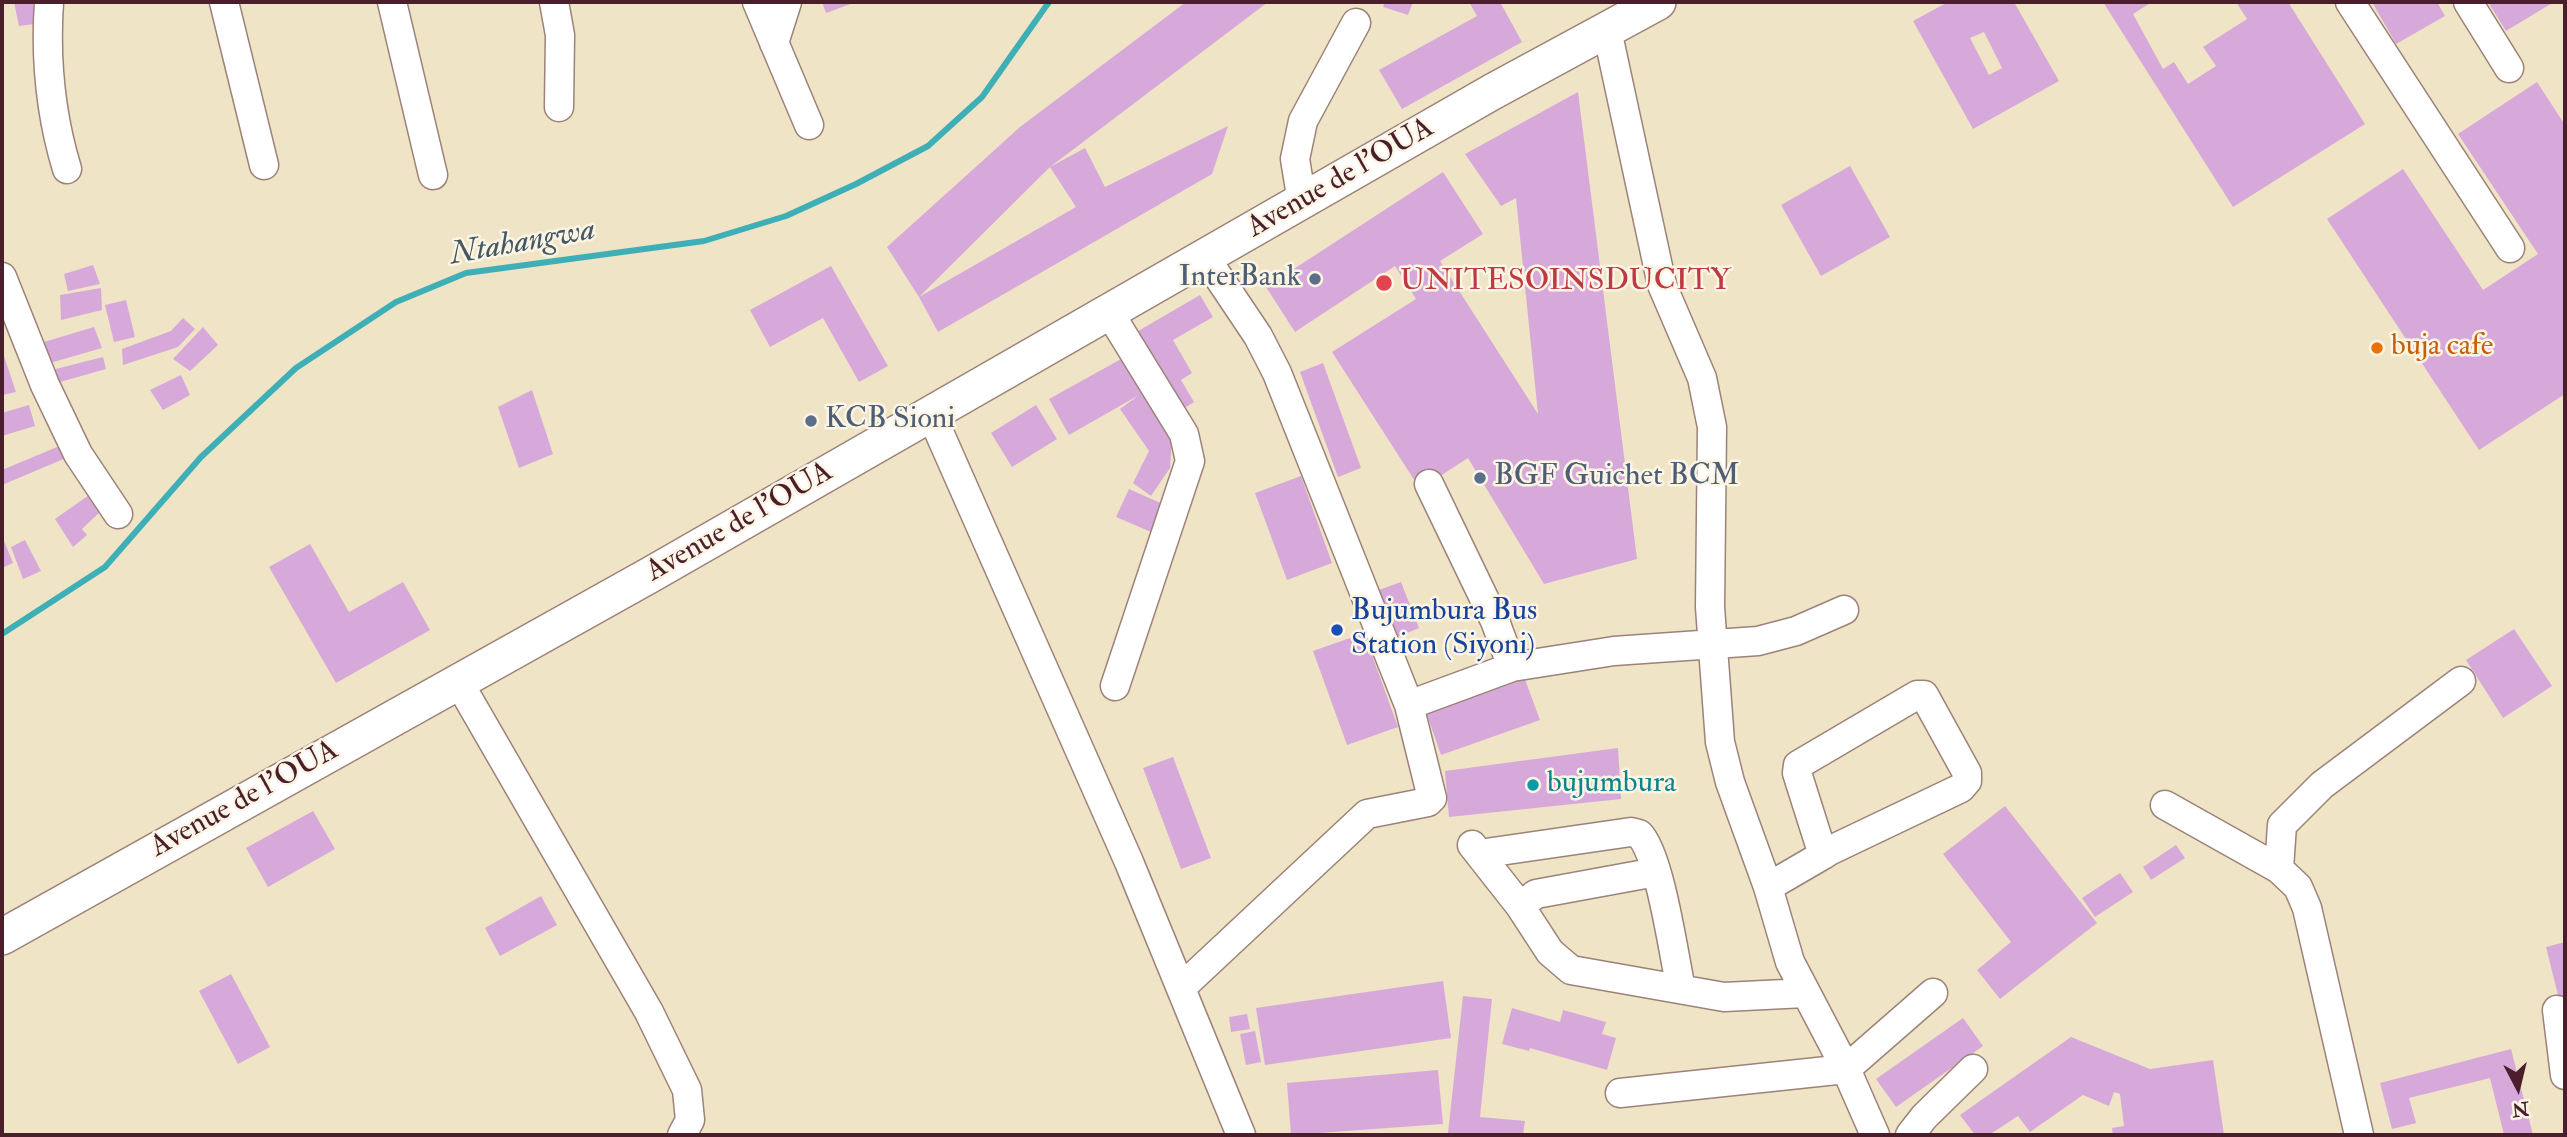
<!DOCTYPE html>
<html>
<head>
<meta charset="utf-8">
<style>
  body { margin:0 }
  #map { position:relative; width:2567px; height:1137px; overflow:hidden; background:#efe4c5; font-family:"IM FELL Double Pica",serif }
  canvas { display:block }
  .frame { position:absolute; inset:0; border:4px solid #4a1f2b; pointer-events:none }
  .north { position:absolute; left:2483px; top:1053px; width:70px; height:70px; -webkit-text-stroke:5px #fcf5e5; paint-order:stroke; rotate:173deg; font-size:19px; font-weight:700; line-height:28px; text-align:center; color:#4a1f2b }
  .north::after { content:''; display:block; margin:auto; width:24px; height:32px; background:#4a1f2b; clip-path:polygon(50% 0,100% 100%,50% 72%,0 100%) }
</style>
</head>
<body>
<div id="map">
<canvas width="2567" height="1137"></canvas>
<div class="frame"></div>
<div class="north">N</div>
</div>
<script>
const g = document.querySelector('canvas').getContext('2d');
g.lineJoin = 'round';
function stroke(path, color, width, dash) { g.strokeStyle = color; g.lineWidth = width; g.lineCap = dash ? 'butt' : 'round'; g.setLineDash(dash || []); g.stroke(path); }
function fillPath(path, color) { g.fillStyle = color; g.fill(path, 'evenodd'); }
function label(font, color, halo, rows, align = 'center') {
  g.font = font + ' "IM FELL Double Pica",serif'; g.lineWidth = 5; g.setLineDash([]); g.textBaseline = 'middle'; g.strokeStyle = halo; g.fillStyle = color; for (const [text, x, y, turn = 0] of rows) {
    g.save(); g.translate(x, y); g.rotate((+turn || 0) * Math.PI / 180); g.textAlign = isNaN(turn) ? turn : align; if (halo) g.strokeText(text, 0, 0); g.fillText(text, 0, 0); g.restore();
  }
}
stroke(new Path2D(`
  M2,634L105,567L201,457L296,368L396,302L466,273L704,241L786,216L856,184L928,146L982,97L1049,2`), '#3eafb7', 6);
fillPath(new Path2D(`
  M14,2H33L35,24L19,26Z
  M822,2H856L826,13Z
  M1186,2H1268L1050,167L1085,148L1105,187L1228,126L1212,174L938,332L919,297L1076,207L1050,167L919,297L887,247L1020,127Z
  M1385,2H1413L1408,15L1383,7Z
  M1469,2H1500L1522,42L1402,109L1379,70L1477,16Z
  M1948,2H2014L2059,81L1973,129L1913,21ZM1984,32L2002,68L1989,75L1970,38Z
  M2103,2H2152L2133,14L2163,69L2174,62L2188,84L2216,66L2203,47L2247,19L2236,2H2288L2365,124L2233,207Z
  M2372,2H2437L2445,16L2396,44Z
  M2488,2H2554L2506,31Z
  M2537,82L2565,125V394L2479,450L2327,219L2403,169L2483,290L2538,254L2458,134Z
  M1578,92L1637,559L1544,584L1468,458L1420,489L1332,352L1416,299L1395,266L1295,332L1266,287L1443,172L1483,234L1440,261L1538,414L1516,198L1501,206L1465,154Z
  M1850,166L1890,237L1821,276L1781,205Z
  M93,265L100,284L68,291L64,274Z
  M831,266L888,366L859,382L823,318L770,347L750,310Z
  M101,288L102,310L61,320L60,295Z
  M1200,295L1213,317L1173,340L1192,373L1181,380L1194,402L1180,411L1133,334Z
  M126,300L135,337L114,342L105,305Z
  M183,318L195,329L178,347L123,365L122,349L171,331Z
  M94,327L102,348L43,365L34,345Z
  M203,327L218,345L190,371L173,359Z
  M2,350L16,392L2,395Z
  M103,357L106,369L46,386L44,372Z
  M1123,358L1172,436L1170,468L1151,496L1133,483L1149,451L1120,409L1139,395L1069,435L1049,399Z
  M1323,363L1361,468L1338,477L1300,372Z
  M181,375L190,395L163,410L150,390Z
  M532,390L553,454L519,468L498,407Z
  M29,405L35,426L2,436V413Z
  M1036,405L1057,439L1012,467L991,433Z
  M62,445L66,458L2,485V470Z
  M1301,476L1332,563L1287,580L1255,493Z
  M1129,489L1163,504L1151,532L1116,517Z
  M89,495L101,511L82,529L87,535L73,547L55,519Z
  M2,536L13,563L2,568Z
  M25,540L41,571L23,579L11,547Z
  M310,544L349,612L403,582L430,630L336,683L269,567Z
  M1401,582L1419,628L1397,637L1379,590Z
  M2514,629L2552,686L2503,718L2466,660Z
  M1364,633L1398,727L1347,745L1313,651Z
  M1523,674L1540,720L1441,755L1425,709Z
  M1618,748L1621,799L1449,817L1445,771Z
  M1173,757L1211,858L1181,869L1143,768Z
  M2005,806L2097,923L2000,999L1977,970L2011,942L1943,854Z
  M313,811L335,849L268,887L246,848Z
  M2176,845L2185,858L2151,880L2143,867Z
  M2120,873L2133,892L2095,917L2082,898Z
  M541,896L557,925L500,956L485,928Z
  M2565,942V1019H2564L2546,947Z
  M231,974L270,1047L238,1064L199,991Z
  M1443,981L1451,1038L1265,1065L1256,1008Z
  M1463,996L1492,999L1480,1117L1525,1121L1523,1135L1448,1133Z
  M1512,1008L1560,1022L1563,1010L1606,1022L1602,1034L1616,1038L1607,1070L1530,1048L1529,1051L1502,1044Z
  M1247,1014L1250,1029L1231,1032L1229,1017Z
  M1963,1018L1983,1046L1896,1107L1876,1079Z
  M1255,1031L1261,1062L1246,1065L1240,1034Z
  M2071,1037L2150,1069L2213,1060L2224,1135H2113L2112,1128L2124,1126L2120,1094L2114,1092L2109,1106L2083,1095L2030,1132L2018,1116L1989,1135H1975L1960,1115Z
  M2511,1049L2533,1135H2504L2490,1078L2409,1098L2416,1123L2392,1129L2380,1083Z
  M1438,1070L1443,1124L1291,1135L1287,1083Z`), '#d7a9db');
const minor = new Path2D(`
  M49,2C45,60 50,113 67,169
  M224,2L264,165
  M392,2L433,175
  M554,2L560,35L559,107
  M757,2L809,125
  M2350,2L2510,248
  M2468,2L2509,68
  M1607,30L1662,285L1702,378L1712,427L1710,607L1720,742L1730,782L1768,887L1790,962L1846,1069L1875,1135
  M774,43L787,2
  M1302,202L1295,159L1303,121L1356,23
  M1205,257L1258,336L1277,373L1409,705L1512,667L1614,651L1758,641L1796,631L1844,610
  M2,277L45,385L78,454L118,514
  M1109,312L1184,434L1190,461L1115,686
  M931,414L1129,862L1241,1135
  M1429,484L1495,621L1512,667
  M458,681L649,1012L687,1090L690,1120L682,1135
  M2165,805L2279,869L2298,887L2307,908L2359,1135
  M1472,845L1520,906L1550,952L1571,970L1724,997L1805,993
  M1479,854L1631,832L1639,834C1660,854 1674,957 1681,989
  M2279,869L2282,825L2322,785L2461,681
  M1768,887L1823,855L1829,851L1961,788L1967,781V773L1924,695H1917L1798,765L1797,773L1823,855
  M1520,906L1536,894L1656,872
  M1182,987L1367,814L1428,802L1432,798L1409,705
  M2557,1010L2565,1075
  M1620,1093L1846,1069L1933,993
  M1910,1135L1924,1117L1973,1069`);
const major = new Path2D(`
  M2,937L650,575L1492,92L1658,2`);
stroke(minor, '#9c8278', 31);
stroke(major, '#9c8278', 38);
stroke(minor, '#fff', 28);
stroke(major, '#fff', 35);
for (const [x, y, r, color] of [
  [1315,279,7,"#5c6f8a"],
  [1384,283,9,"#e0444e"],
  [2377,348,7,"#e8710a"],
  [811,421,7,"#5c6f8a"],
  [1480,478,7,"#5c6f8a"],
  [1337,630,7,"#1a4fb4"],
  [1533,785,7,"#0f9aa8"]
]) { const dot = new Path2D(); dot.arc(x, y, r, 0, 2 * Math.PI); g.fillStyle = color; g.fill(dot); stroke(dot, '#fcf5e5', 2.5); }
label('30px', '#4a1f2b', '#fcf5e5', [
  ["Avenue de l'OUA",1341,179,-30],
  ["Avenue de l'OUA",740,523,-30],
  ["Avenue de l'OUA",245,800,-29]
]);
label('30px', '#4e5e75', '#fcf5e5', [
  ["InterBank",1301,279,"right"],
  ["KCB Sioni",825,421],
  ["BGF Guichet BCM",1494,478]
], 'left');
label('30px', '#be3a42', '#fcf5e5', [
  ["UNITESOINSDUCITY",1400,283]
], 'left');
label('30px', '#c56008', '#fcf5e5', [
  ["buja cafe",2391,348]
], 'left');
label('30px', '#164399', '#fcf5e5', [
  ["Bujumbura Bus",1351,613],
  ["Station (Siyoni)",1351,647]
], 'left');
label('30px', '#0d838f', '#fcf5e5', [
  ["bujumbura",1547,785]
], 'left');
label('italic 32px', '#455963', '#fcf5e5', [
  ["Ntahangwa",523,244,-10]
]);
</script>
</body>
</html>
